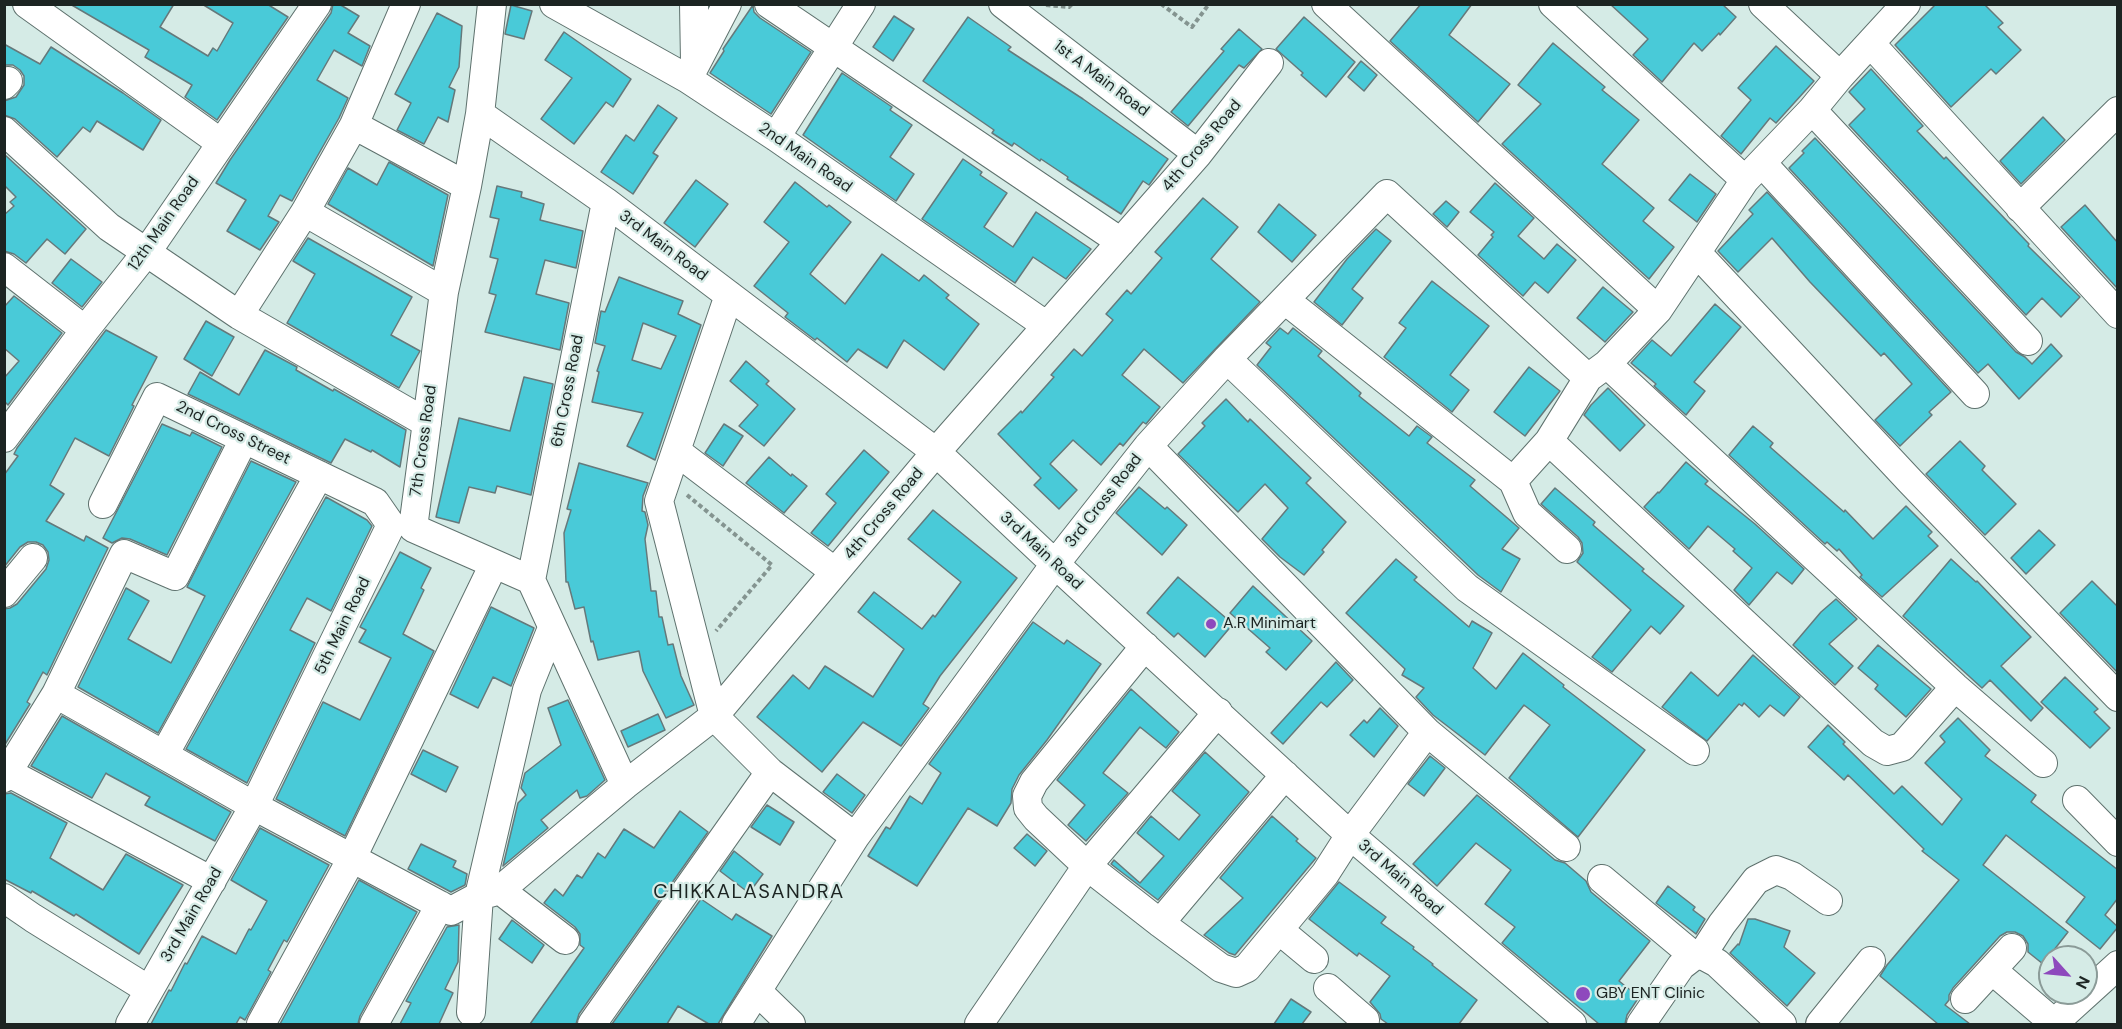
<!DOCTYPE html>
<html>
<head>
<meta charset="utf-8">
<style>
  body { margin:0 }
  #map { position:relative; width:2122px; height:1029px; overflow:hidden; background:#d5ebe6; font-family:"DM Sans",sans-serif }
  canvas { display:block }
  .frame { position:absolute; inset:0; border:6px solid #1c2422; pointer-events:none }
  .north { position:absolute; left:2038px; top:945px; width:60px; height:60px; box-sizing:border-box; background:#d5ebe6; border:2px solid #8b9b98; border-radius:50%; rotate:117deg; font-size:16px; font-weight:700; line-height:24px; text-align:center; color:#1c2422 }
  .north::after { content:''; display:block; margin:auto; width:21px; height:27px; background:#8e49bd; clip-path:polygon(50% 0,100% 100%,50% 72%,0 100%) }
</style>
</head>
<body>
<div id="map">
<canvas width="2122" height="1029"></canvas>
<div class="frame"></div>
<div class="north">N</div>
</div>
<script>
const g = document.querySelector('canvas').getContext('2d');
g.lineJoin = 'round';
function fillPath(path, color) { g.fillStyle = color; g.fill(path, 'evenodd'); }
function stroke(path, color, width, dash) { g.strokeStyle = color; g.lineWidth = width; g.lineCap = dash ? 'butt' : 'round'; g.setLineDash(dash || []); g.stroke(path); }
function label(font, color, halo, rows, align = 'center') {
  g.font = font + ' "DM Sans",sans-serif'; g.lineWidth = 4.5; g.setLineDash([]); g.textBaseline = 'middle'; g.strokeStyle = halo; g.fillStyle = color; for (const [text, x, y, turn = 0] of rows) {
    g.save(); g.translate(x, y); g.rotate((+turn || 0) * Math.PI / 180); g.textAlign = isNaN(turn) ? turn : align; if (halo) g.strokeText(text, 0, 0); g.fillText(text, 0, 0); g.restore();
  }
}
const building = new Path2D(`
  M70,4H174L160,27L208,56L213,48L217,51L233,23L202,4H267L288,17L217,120L185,97L192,85L145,57L149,50Z
  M333,4H339L359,16L348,33L370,46L362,66L334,50L317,80L348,98L339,118L292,201L280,195L268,216L279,222L260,250L227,231L246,200L216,183L230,160L331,13Z
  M1421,4H1472L1449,35L1510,84L1478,122L1390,41Z
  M1610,4H1722L1736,17L1720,35L1719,33L1702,51L1694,43L1662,82L1633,55L1648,39Z
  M1936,4H1984L2003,23L1998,27L2021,50L1996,74L1991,69L1951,107L1895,45Z
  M511,5L532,11L524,39L505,34Z
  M753,5L754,12L760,18L811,52L771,114L710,73L724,51L723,49Z
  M437,13L462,26L459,67L449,87L455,90L448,122L438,117L424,144L397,130L411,103L395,94Z
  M894,16L914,29L893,61L873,47Z
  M968,17L1011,47L1008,50L1083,99L1168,159L1149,185L1143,181L1121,214L1067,179L1068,177L1041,159L1040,161L1014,143L1012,146L992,133L994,130L923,81Z
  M1304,17L1355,62L1326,97L1301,75L1303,73L1276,49Z
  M1239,29L1262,49L1244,68L1239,65L1188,126L1171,112L1224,51L1221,49Z
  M564,32L631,79L613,107L606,102L574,144L541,119L572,78L545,60Z
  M1553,43L1605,87L1602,90L1639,120L1602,164L1654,208L1643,221L1674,247L1649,279L1502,144L1541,104L1518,85Z
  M4,44L40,64L51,47L123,93L161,120L143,150L97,121L90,132L83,127L57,157L15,119L4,115V101L16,97L24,85V76L20,70L13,65H4Z
  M1776,46L1814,81L1776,123L1770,118L1741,154L1721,136L1751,100L1738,88Z
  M1361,61L1377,75L1364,91L1348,77Z
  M1871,69L1923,126L1917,131L1944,159L1946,157L2029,244L2028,246L2080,297L2061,317L2042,298L2026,315L1849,125L1865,109L1849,92Z
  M842,73L892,107L890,110L912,125L890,157L914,174L896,201L803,135Z
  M658,105L677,118L653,153L658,156L633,194L601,172L626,135L634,141Z
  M2043,117L2065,140L2021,184L2000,161Z
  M1815,138L2016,352L2025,357L2032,364L2051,344L2062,356L2019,399L1988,364L1978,373L1789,168L1804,153L1802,151Z
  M4,154L86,229L65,254L47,239L26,263L14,254L4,251V215L14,206L10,202L16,197L4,185Z
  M963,159L982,172L980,175L1007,193L984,227L1013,247L1036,212L1091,249L1066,279L1033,257L1015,283L922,219Z
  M389,162L448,195L433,266L328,204L348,168L377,185Z
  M1690,174L1716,194L1697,222L1669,200Z
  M696,180L728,204L695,247L664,223Z
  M795,182L827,207L829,205L851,222L810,274L845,304L882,254L919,281L924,275L949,295L946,298L979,324L944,370L904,340L887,368L858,349L847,362L817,338L815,340L785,317L788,313L754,286L789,242L764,222Z
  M1495,183L1534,218L1518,236L1544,259L1557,244L1576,260L1548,293L1535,282L1523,296L1478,255L1493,237L1491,235L1494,232L1470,212Z
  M497,186L522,192L521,197L544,204L540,220L583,231L576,268L545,260L536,294L569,303L560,350L485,332L496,295L489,293L498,259L490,257L499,219L490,217Z
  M1767,192L1951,392L1929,412L1932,415L1900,446L1875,420L1912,384L1884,353L1881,356L1810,282L1772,238L1738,272L1718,251L1753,214L1749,210Z
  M1203,198L1238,227L1211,259L1260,302L1183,383L1144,349L1122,375L1160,407L1146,424L1143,422L1123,446L1120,443L1101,465L1073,440L1050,464L1077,490L1059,509L1034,485L1041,478L998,434L1021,411L1022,413L1054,377L1051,375L1074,349L1082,356L1113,320L1106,314L1127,290L1131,294L1162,258L1155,252Z
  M1446,201L1459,212L1447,227L1433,214Z
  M1279,204L1316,235L1292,262L1258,232Z
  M2085,205L2118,243V289L2061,227Z
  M1376,229L1391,241L1352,289L1363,298L1342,325L1314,302L1347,259Z
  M308,238L412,297L391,335L420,351L399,388L287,323L315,274L293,261Z
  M71,259L102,282L82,307L52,283Z
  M619,277L683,301L678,314L701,325L655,460L627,446L643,413L592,402L599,372L597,371L605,346L595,343L601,311L605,312ZM643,323L676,336L661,369L632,360Z
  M1432,281L1489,326L1450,375L1469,390L1452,412L1384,357L1406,328L1399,323Z
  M1603,287L1633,312L1605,342L1577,318Z
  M14,296L62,333L8,405L4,401V378L19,361L4,348V307Z
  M1715,304L1741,327L1694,382L1705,391L1686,415L1654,386L1656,384L1631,363L1652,340L1671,356Z
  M206,321L234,337L212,376L184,359Z
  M1280,328L1288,334L1293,328L1322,351L1318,356L1361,393L1359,396L1409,436L1417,426L1432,437L1427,443L1475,480L1470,486L1519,528L1502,549L1520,559L1501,592L1478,575L1257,365L1271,347L1266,343Z
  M106,330L157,357L132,405L134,406L109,456L75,438L50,485L64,494L46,521L84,541L86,536L108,548L47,675L43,672L27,702L30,704L4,746V609L10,608L17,604L46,569L49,560L48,552L43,545L36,542H28L20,547L4,567V475L18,456L14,454L17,448Z
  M265,350L297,367L296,370L333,391L334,389L406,430L400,467L372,450L371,452L345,439L331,463L188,394L200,372L239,395Z
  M746,361L769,381L766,384L795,409L764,446L739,426L758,405L730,381Z
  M1529,367L1560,391L1525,436L1494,412Z
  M524,377L553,384L531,495L497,486L495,493L469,487L459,523L436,517L459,418L510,431Z
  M1608,388L1645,425L1620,451L1584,415L1591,405Z
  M1226,399L1248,422L1250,419L1311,478L1306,483L1346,522L1322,550L1324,552L1304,575L1280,557L1262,539L1288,508L1265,484L1238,512L1178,454L1205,426L1202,423Z
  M162,424L190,436L192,432L222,447L167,555L130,539L122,538L112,543L103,538Z
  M724,424L743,436L723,466L705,453Z
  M1753,426L1773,443L1770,447L1844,512L1845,510L1873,539L1906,506L1932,532L1928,536L1938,546L1882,597L1860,577L1862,575L1839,549L1837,551L1827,542L1825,544L1729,455Z
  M1960,441L1985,466L1982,470L2016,504L1985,535L1926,474Z
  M864,450L889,472L828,546L811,533L836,503L826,494Z
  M769,457L791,476L792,474L807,486L784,513L746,483Z
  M251,461L296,482L158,733L78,687L126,588L149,601L128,639L171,663L205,596L187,587Z
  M1686,462L1708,481L1705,484L1755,524L1804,569L1792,584L1777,572L1749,605L1734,590L1752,568L1733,551L1735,549L1708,526L1689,549L1644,507L1658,492L1659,493Z
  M579,463L648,483L643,496L642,511L645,512L648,525L645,539L651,591H656L659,617H662L668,645L673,644L681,676L694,705L666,718L643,671L639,651L598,660L593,641L591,642L584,607L575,609L568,582H566L564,533L571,510L567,509Z
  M1139,487L1165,509L1167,507L1187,525L1162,555L1116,513Z
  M1555,488L1595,522L1593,525L1644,569L1642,571L1684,606L1660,634L1651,626L1612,672L1592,657L1631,610L1577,562L1583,553L1582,543L1578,537L1541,504Z
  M326,497L367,520L372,526L331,611L307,598L290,630L315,643L247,783L186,749Z
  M933,510L1017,578L940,676L923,704L929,708L901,746L863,722L822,772L757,717L793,675L809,689L825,666L873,697L904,649L858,612L874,592L922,629L933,615L935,617L961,582L908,539Z
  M2039,530L2055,545L2026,574L2011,558Z
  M400,552L431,568L421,588L424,590L403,634L434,651L345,836L276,799L323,702L360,720L391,658L359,642L366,630L360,627Z
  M1396,559L1417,577L1414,580L1469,627L1472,621L1492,633L1473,668L1496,689L1523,653L1564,685L1563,687L1645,750L1578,837L1509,778L1550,725L1524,705L1485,755L1433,715L1416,697L1424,688L1402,675L1405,669L1346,613Z
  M1951,559L1976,582L1977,581L2031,637L2001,666L2043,708L2031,721L1990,680L1982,688L1903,616Z
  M1178,577L1233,624L1205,657L1178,633L1174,637L1147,613Z
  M2092,581L2118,607V673L2060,613Z
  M1253,586L1312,641L1286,670L1266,652L1270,648L1230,613Z
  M1836,599L1857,619L1829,644L1853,666L1835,685L1793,645L1821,612Z
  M491,607L534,628L511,686L493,677L478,708L450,694Z
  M1033,622L1064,644L1067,640L1101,664L1047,740L1019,775L1012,789L1011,803L997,826L968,808L917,886L868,856L886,827L890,829L910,796L922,804L941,773L929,764Z
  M1878,645L1931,689L1906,717L1875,689L1878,685L1858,668Z
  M1753,655L1800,697L1784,716L1770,705L1759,717L1744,703L1742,706L1739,704L1707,741L1662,707L1691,672L1718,696Z
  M1336,662L1353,680L1327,707L1321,702L1283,744L1271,733Z
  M2065,677L2098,709L2094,712L2110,728L2090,748L2041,702Z
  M1131,689L1179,732L1166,748L1140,727L1103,773L1128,793L1086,841L1068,825L1085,805L1057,780Z
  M568,700L605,780L587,796L580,798L577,790L541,820L548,828L503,866L518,803L526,795L521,788L525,773L561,745L548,708Z
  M1380,708L1398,726L1374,757L1350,735L1364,720L1367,723Z
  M658,714L665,730L628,747L621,731Z
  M62,716L231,812L215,841L145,805L150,797L107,774L106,773L92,798L31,766Z
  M1958,718L1990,750L1985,756L2036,795L2031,802L2118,870V898L2105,915L2118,927L2100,949L2066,922L2085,897L2006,835L1983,865L2068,932L2043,964L2028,952V944L2023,936L2015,932H2007L2000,936L1953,988L1949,995V1000L1945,1005L1970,1024H1938L1880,976L1887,965L1959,880L1922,851L1924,849L1848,775L1844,780L1808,747L1828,725L1845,742L1843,744L1894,794L1902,786L1942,825L1962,799L1925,763L1945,742L1940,736Z
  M423,750L458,767L446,792L411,774Z
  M1205,752L1249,792L1158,900L1111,864L1114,860L1140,883L1164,856L1137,833L1151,816L1179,840L1200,815L1172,791Z
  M1430,756L1445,768L1424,796L1408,784Z
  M837,774L865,795L852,813L823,792Z
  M11,793L67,823L50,858L103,890L126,854L183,885L139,954L76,914L74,916L32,891L31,893L4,879V794Z
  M1477,795L1555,860L1565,863L1586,881L1591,892L1650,941L1619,981L1639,997L1627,1015L1625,1024H1599L1502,943L1515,927L1485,904L1511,870L1476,843L1437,886L1413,864Z
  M767,805L794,822L780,845L751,827Z
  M680,811L708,832L579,1014L576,1024H530L584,948L580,945V934L575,927L544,903L555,889L563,896L577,875L582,878L598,853L605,858L624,829L654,848Z
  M1272,816L1298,839L1296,841L1316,858L1235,955L1229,953L1204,935L1243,898L1220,878Z
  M260,828L329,865L287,942L284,940L268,970L271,972L245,1020L240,1017L236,1024H151L169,990L171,991L185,963L187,964L202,936L236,954L249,929L251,930L267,901L231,880Z
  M1027,834L1047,851L1035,866L1014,848Z
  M421,844L456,861L453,867L467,874L465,885L451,892L408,869Z
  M734,851L763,874L749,893L720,871Z
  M359,880L417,912L360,1016L358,1024H280Z
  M1339,882L1386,917L1381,923L1414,947L1413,949L1433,964L1432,965L1477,1000L1459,1024H1388L1381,1019L1380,1014L1370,1002L1390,976L1359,953L1357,956L1309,919Z
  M1668,886L1695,907L1693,910L1705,919L1696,934L1656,903Z
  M701,899L732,920L736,914L772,936L718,1024H709L678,1006L667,1024H612Z
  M1748,919H1755L1790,931L1784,947L1815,973L1787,1006L1730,953L1738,944L1739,945Z
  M512,920L544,945L532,963L499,939Z
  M459,925L458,962L445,989L453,993L439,1024H400L411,1003L406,1001L447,927Z
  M1291,999L1311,1012L1302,1024H1274Z`);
fillPath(building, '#49cad8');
stroke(building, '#65797b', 1.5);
const minor = new Path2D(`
  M27,4L221,143
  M492,4L480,114L467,186L444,292L413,528L531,580L625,785
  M554,4L688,79L776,137L1047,326
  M694,4L695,62
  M769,4L1121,242
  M1003,4L1198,154
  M1326,4L1658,310
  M1553,4L1745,180
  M1763,4L1840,76
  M1871,44L2118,314
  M688,79L727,4
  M4,85L8,81
  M1812,110L2028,341
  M480,114L606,202L936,452L1055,564L1350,835L1572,1024
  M354,125L467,186
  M4,131L109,227L239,315L427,423
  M776,137L861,4
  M1762,163L1975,394
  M2020,208L2118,111
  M305,212L444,292
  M1697,253L1910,481L2118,697
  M4,267L85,330
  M729,295L659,501L714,716L770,772L855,837
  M1285,300L1513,481L1549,441L1588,378L1607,364L1658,310L1745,180L1812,110L1840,76L1906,4
  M239,315L305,212L354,125L406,4
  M1227,359L1467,588L1695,751
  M1607,364L1955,687L2043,763
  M4,438L85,330L146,253L317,4
  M1549,441L1873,743L1887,751L1902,747L1955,687
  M676,451L835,572
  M1513,481L1527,513L1567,549
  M103,504L157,397L375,502L391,525L254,806L130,1024
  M531,580L606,202
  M4,593L33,558
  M1145,646L1034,782L1027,796L1028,808L1036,818L1087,866L1160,923L1221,968L1236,973L1247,968L1325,874L1350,835L1427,732L1148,446
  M56,694L254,806L451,911L479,896L500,890L625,785L714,716L936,452L1198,154L1269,63
  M1427,732L1566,847
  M164,755L319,475
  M7,772L212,881
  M4,778L56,694L124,554L175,576L244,439
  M2077,800L2118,842
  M1602,879L1694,956
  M500,890L565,940
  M4,898L33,918L149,990
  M1160,923L1285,775
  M1279,930L1314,959
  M1702,955L1722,924L1756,880L1776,870L1792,876L1828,901
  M1992,970L2054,1023
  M1328,988L1365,1020
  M757,991L791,1024
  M1965,999L2012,948
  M471,1012L479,896L527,690L552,628
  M261,1024L352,858L494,564
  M374,1024L440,905
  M592,1024L770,772
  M736,1024L855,837L1055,564L1148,446L1227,359L1387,194L1588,378
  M979,1024L1087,866L1218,712
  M1641,1024L1681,966L1694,956L1702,955L1717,963L1782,1024
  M1820,1024L1871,961
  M2053,1024L2118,965`);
stroke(minor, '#5f726e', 30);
stroke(new Path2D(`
  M1161,4L1192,27L1209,4
  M1046,5L1069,7L1072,4
  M687,495L772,565L716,631`), '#849490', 4, [4.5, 3]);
stroke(minor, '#fff', 28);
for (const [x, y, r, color] of [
  [1211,624,6,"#8e49bd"],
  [1583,994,8,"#8e49bd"]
]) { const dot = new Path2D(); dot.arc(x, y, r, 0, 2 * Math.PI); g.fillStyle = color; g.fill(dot); stroke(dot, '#d5ebe6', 2); }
label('16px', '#1c2422', '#d5ebe6', [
  ["1st A Main Road",1101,79,37],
  ["4th Cross Road",1202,146,-50],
  ["2nd Main Road",805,158,35],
  ["12th Main Road",164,224,-55],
  ["3rd Main Road",663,246,37],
  ["6th Cross Road",568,391,-79],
  ["2nd Cross Street",233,433,26],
  ["7th Cross Road",424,441,-82],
  ["3rd Cross Road",1104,501,-52],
  ["4th Cross Road",884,514,-50],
  ["3rd Main Road",1041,551,43],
  ["5th Main Road",343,626,-64],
  ["3rd Main Road",1400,878,41],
  ["3rd Main Road",192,915,-60]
]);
label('16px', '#1c2422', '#d5ebe6', [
  ["A.R Minimart",1223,624],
  ["GBY ENT Clinic",1596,994]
], 'left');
g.letterSpacing = '1.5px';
label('20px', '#1c2422', '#d5ebe6', [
  ["CHIKKALASANDRA",749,893]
]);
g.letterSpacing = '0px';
</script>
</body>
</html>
